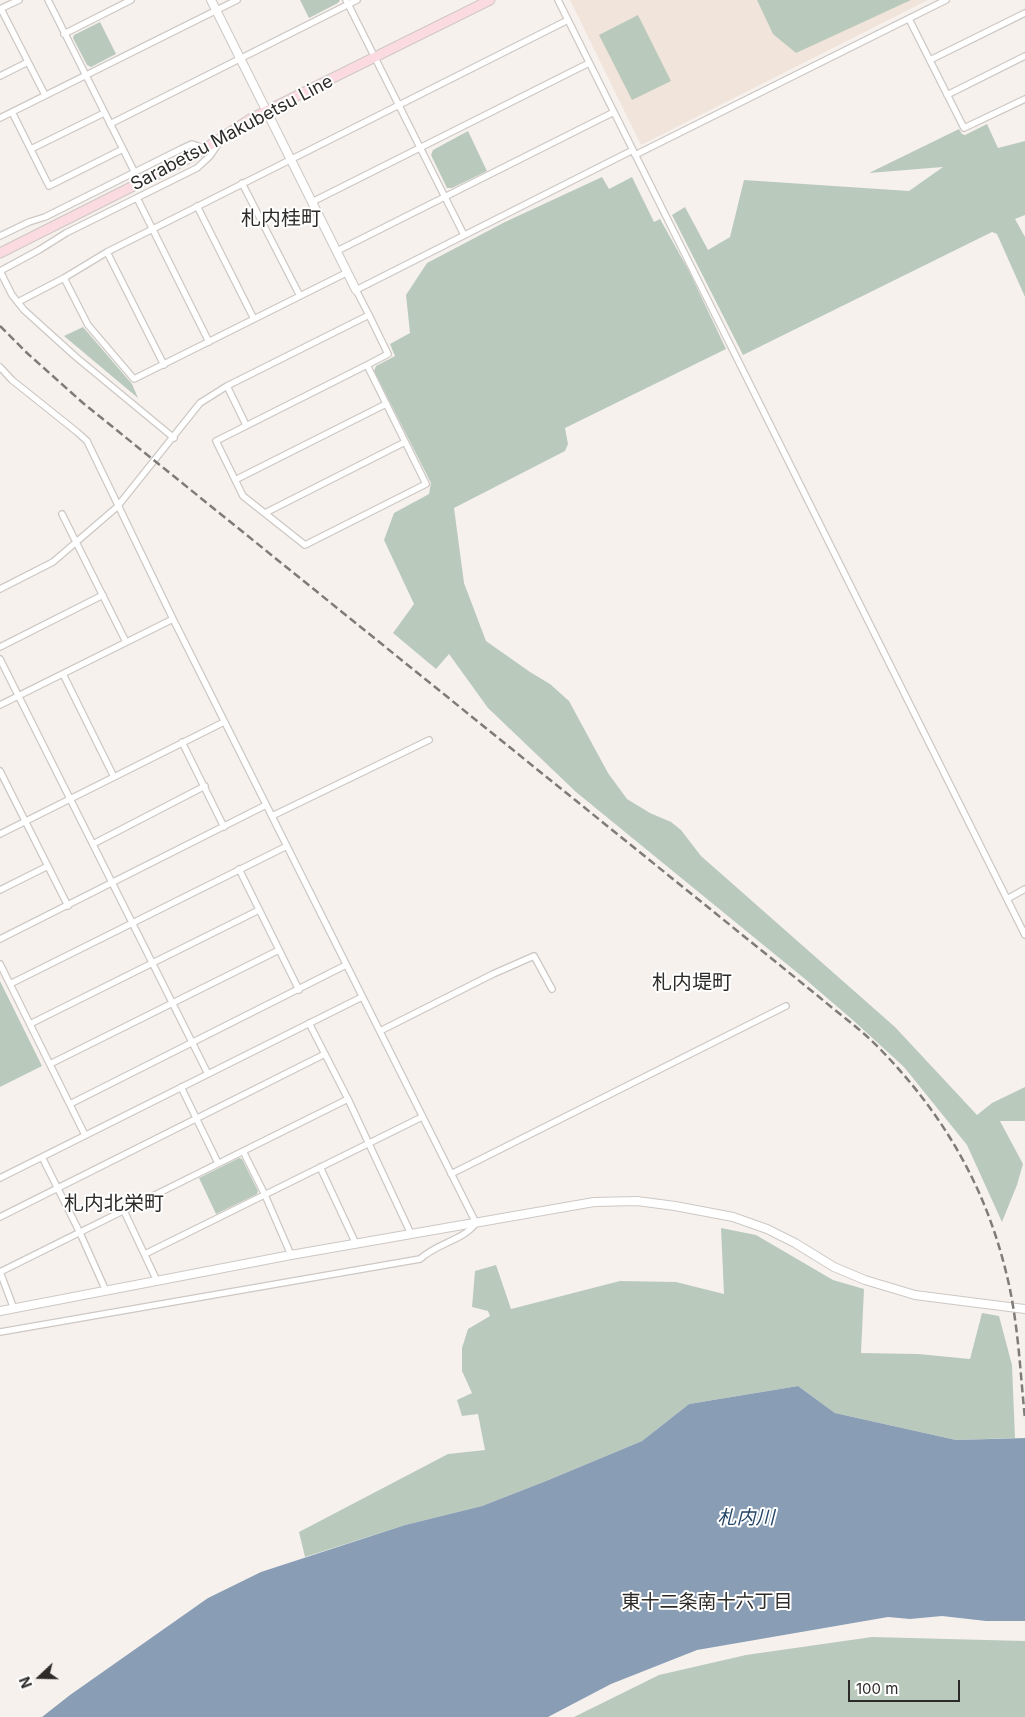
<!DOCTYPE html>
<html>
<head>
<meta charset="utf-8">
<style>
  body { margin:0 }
  #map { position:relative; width:1025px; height:1717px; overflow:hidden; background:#f7f1ee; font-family:Inter,sans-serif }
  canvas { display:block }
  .north { position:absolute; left:15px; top:1652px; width:50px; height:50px; -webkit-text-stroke:4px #fff; paint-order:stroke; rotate:249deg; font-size:14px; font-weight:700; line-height:20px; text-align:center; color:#2d2b29 }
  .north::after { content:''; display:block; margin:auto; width:18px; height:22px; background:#2d2b29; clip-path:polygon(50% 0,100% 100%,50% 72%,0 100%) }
  .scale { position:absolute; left:848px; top:1680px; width:112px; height:22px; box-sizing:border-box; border:2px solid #2d2b29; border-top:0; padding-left:6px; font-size:15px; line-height:18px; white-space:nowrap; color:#2d2b29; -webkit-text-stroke:4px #fff; paint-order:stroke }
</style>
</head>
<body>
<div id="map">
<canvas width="1025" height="1717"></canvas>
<div class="north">N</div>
<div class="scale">100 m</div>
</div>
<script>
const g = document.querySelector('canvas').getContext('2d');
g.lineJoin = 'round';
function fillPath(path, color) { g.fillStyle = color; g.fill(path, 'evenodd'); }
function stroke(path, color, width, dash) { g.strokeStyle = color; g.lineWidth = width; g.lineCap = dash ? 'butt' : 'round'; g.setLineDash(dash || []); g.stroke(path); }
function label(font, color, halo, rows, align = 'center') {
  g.font = font + ' Inter,"Noto Sans JP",sans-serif'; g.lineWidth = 4; g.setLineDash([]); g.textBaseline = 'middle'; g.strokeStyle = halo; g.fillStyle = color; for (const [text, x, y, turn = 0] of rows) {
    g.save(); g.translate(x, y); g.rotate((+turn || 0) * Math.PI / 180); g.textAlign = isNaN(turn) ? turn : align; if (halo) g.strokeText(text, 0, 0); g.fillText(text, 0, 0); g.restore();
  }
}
fillPath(new Path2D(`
  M570,0H928L641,145Z`), '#f0e4db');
fillPath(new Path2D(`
  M300,0H340L338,3L309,18Z
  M757,0H911L796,53L773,34Z
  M638,15L671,81L632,100L599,35Z
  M100,22L116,54L91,67L87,65L73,38L74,35Z
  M987,124L998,148L1025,141V215L1015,219L1025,237V297L997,234L992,232L743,355L672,215L685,207L708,250L730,237L744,180L909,191L943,167L869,173L959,129L962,134L965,135Z
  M468,131L487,171L452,188H447L431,155L433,150Z
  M602,177L609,189L632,177L654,222L660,219L689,271L726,349L565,428L568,444L565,451L454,508L464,583L486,641L530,672L550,684L569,701L608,773L627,799L650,813L671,822L681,830L701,856L895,1027L977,1115L992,1103L1025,1087V1121H1000L1023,1164L1017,1185L1002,1222L967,1145L904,1067L855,1022L805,979L576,792L488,708L449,654L436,669L393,633L414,604L384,540L394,513L429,494L431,483L374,371L376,366L395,356L390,344L410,333L406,295L427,263L505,222Z
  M83,327L132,384L138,398L64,336Z
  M0,981L42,1066L0,1087Z
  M239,1158L242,1159L258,1191L257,1194L216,1214L199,1178Z
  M721,1228L756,1235L833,1280L864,1289L861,1353L918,1354L970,1359L982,1313L999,1316L1012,1365L1015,1438L956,1440L835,1413L798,1386L689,1404L642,1441L546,1481L482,1506L405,1525L305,1557L299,1532L448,1454L485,1450L478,1414L462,1416L457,1400L472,1393L462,1371V1348L468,1329L490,1316L488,1311L472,1307L475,1271L496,1265L511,1309L620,1281L676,1282L724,1294Z
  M872,1637L1025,1641V1717H574L659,1675L746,1655Z`), '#b9cabd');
fillPath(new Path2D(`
  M798,1386L835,1413L956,1440L1025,1438V1621H986L942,1616L910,1619L888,1617L697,1650L611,1684L548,1717H42L70,1695L208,1598L261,1572L405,1525L482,1506L546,1481L642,1441L689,1404Z`), '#899eb5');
const minor = new Path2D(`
  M48,0L135,173
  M346,0L464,235
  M558,0L1025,935
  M0,9L19,0
  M1,9L45,95
  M909,19L964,128L1025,99
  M64,34L131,0
  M930,60L1025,13
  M0,76L28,62
  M947,95L1025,56
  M12,112L49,186L123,149
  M0,118L237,0
  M110,124L357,0
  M31,149L104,113
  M635,155L946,0
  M242,183L300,296
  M137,198L209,342
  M312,202L589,63
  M197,206L254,319
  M0,236L29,222L45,217L181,149L192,144L206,149
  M337,251L614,112
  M107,252L164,365
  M0,271L39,250L66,233L197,168L210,156L220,141
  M0,271L12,295L24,310L76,357L174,438
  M64,278L88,325L134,379L348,272
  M18,302L64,278L107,252L568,20
  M367,365L426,484L305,545L243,496L216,441L367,365L388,354L369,315
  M0,367L12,380L77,432L87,441L173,619L476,1223C464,1240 437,1243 420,1259L0,1332
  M227,386L246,425
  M235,480L386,404
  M265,513L405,442
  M62,514L126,642
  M0,589L53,562L117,507L200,403L227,386L369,315L356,290L633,150
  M0,647L103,595
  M0,659L208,1074
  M63,674L114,777
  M0,705L173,619
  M182,742L224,827
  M0,771L68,906
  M272,816L429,740
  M0,834L224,722
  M93,844L205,786
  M239,869L299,990
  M0,890L48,866
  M1007,899L1025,889
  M0,939L266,805
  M0,964L85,1135
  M10,984L287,846
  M309,1023L348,1099L411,1234
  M30,1024L259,910
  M380,1031L493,974L534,956L552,989
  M50,1064L279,950
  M181,1087L218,1163
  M70,1104L346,965
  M243,1151L265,1195L291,1255
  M42,1157L80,1233L106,1291
  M320,1167L356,1244
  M451,1174L786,1006
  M0,1178L362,997
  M124,1211L157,1281
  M0,1217L325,1054
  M145,1254L422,1117
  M0,1272L348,1099
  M0,1272L14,1309`);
const tertiary = new Path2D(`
  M211,0L356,290
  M0,1311L291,1255L594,1202L637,1201L675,1206L733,1217L767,1229L795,1243L834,1267L865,1280L915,1295L1025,1309`);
const secondary = new Path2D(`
  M0,253L193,156L250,119L490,0`);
stroke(minor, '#cdc8c4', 8);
stroke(tertiary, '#cdc8c4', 10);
stroke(secondary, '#cdc8c4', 11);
stroke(minor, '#fff', 5.5);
stroke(tertiary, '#fff', 8);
stroke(secondary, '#fbdbe1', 9);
stroke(new Path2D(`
  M0,326L27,353L83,403L818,996C839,1014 862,1030 881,1050C943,1114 985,1186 1006,1272C1018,1319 1020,1370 1025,1419`), '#7e7b78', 2.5, [8, 4]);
label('18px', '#2d2b29', '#fff', [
  ["Sarabetsu Makubetsu Line",232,133,-28]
]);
label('italic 19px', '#234567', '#fff', [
  ["札内川",746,1518]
]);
label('19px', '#2d2b29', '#fff', [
  ["東十二条南十六丁目",707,1602]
]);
label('20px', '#2d2b29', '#fff', [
  ["札内桂町",281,219],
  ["札内堤町",692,983],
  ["札内北栄町",114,1204]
]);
</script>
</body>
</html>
